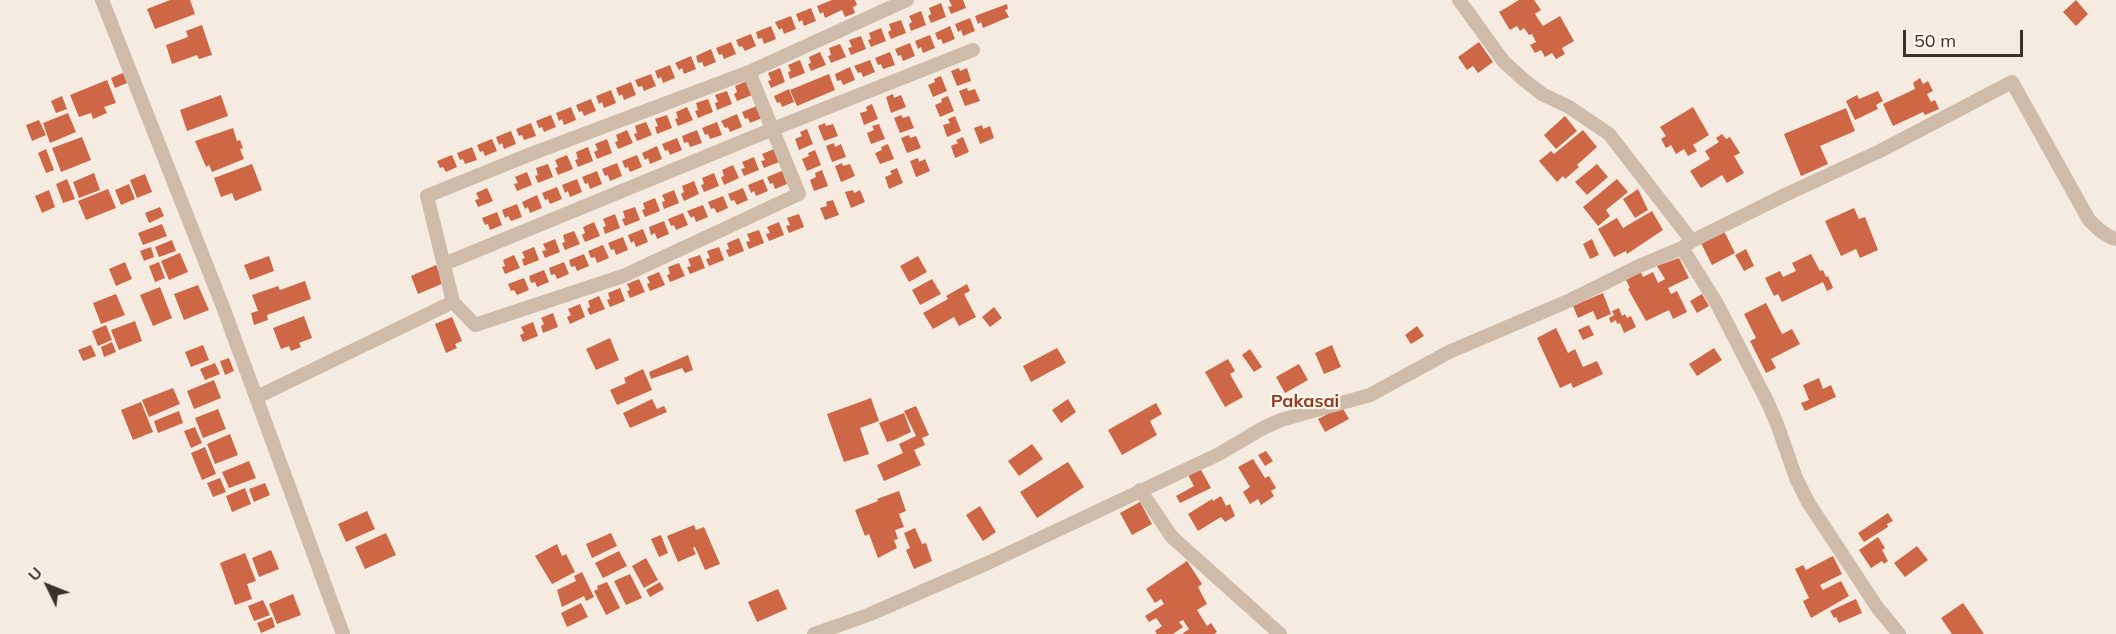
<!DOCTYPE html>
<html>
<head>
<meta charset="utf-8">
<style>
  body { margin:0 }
  #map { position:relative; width:2116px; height:634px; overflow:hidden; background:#f5ebe0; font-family:Mulish,sans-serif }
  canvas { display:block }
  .north { position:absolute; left:18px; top:556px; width:60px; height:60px; -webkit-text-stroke:4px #fbf5ed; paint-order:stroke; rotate:313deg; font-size:16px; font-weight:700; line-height:24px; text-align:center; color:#3b302a }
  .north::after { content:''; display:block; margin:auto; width:21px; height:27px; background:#3b302a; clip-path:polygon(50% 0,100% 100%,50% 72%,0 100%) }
  .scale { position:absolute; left:1903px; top:30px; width:120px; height:27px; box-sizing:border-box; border:3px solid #3b302a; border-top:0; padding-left:8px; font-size:18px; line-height:21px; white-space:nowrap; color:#3b302a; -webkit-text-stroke:4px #fbf5ed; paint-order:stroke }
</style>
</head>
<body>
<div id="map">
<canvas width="2116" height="634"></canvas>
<div class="north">U</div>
<div class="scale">50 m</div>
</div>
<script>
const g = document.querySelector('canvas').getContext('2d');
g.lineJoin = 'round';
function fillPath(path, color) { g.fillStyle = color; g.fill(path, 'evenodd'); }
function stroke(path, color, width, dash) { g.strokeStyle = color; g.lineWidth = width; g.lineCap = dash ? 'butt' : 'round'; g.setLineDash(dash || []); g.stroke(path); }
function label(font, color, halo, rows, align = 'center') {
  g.font = font + ' Mulish,sans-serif'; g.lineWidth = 4.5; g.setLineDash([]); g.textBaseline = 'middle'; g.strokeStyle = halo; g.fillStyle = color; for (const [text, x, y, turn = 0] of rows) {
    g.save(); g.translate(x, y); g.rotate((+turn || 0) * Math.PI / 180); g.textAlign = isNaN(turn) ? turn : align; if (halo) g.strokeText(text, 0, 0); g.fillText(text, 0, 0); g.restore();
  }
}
fillPath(new Path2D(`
  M170,0H190L195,14L155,29L147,9Z
  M832,0H855L857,5L853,7L855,13L845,17L842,10L825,18L823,12L820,14L817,6Z
  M949,0H963L966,8L951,14L948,7L952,6Z
  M1519,0H1534L1541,10L1535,14L1543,26L1560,16L1574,41L1562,48L1565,54L1556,59L1552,53L1545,57L1541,50L1535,53L1530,45L1536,42L1532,34L1529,35L1524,28L1520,31L1517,26L1510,30L1499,12Z
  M2076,0L2088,14L2076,26L2063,12Z
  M941,3L946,17L931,23L928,16L931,14L929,8Z
  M1007,4L1008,9L1005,10L1009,17L983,28L981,22L978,24L975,16Z
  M811,8L816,21L804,26L802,20L799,22L796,14Z
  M921,11L926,25L911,31L909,24L912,22L909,16Z
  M791,16L796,29L784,34L782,28L779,30L775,22Z
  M970,18L975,31L963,36L961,30L958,32L955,24Z
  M901,20L906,33L891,39L888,32L891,30L889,24Z
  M202,25L212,55L199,59L197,55L172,64L166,45L188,37L186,31Z
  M771,26L776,39L764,44L762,38L758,39L756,32Z
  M950,26L955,39L943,44L941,39L938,40L935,33Z
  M881,28L886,41L871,47L868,40L871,39L869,33Z
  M751,34L756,46L745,51L742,46L739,47L736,40Z
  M930,35L935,48L923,53L921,47L918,49L915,41Z
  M861,36L866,49L851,55L848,48L852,47L849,40Z
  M731,42L736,54L724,59L722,54L719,55L716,48Z
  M1479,42L1493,62L1478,73L1473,66L1467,70L1458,57Z
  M910,43L915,56L903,61L901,55L898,56L895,49Z
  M840,44L846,57L831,63L828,56L831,55L829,48Z
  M711,49L716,62L704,67L702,62L698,63L696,56Z
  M820,52L826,65L811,71L808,64L811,63L809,57Z
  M890,52L895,65L883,69L881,64L878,65L875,58Z
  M691,56L696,69L684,74L682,68L679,70L675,63Z
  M800,60L805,73L790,79L788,72L791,71L788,65Z
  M870,60L875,72L863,77L861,72L858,73L854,66Z
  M670,65L675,78L663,83L661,77L658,79L655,71Z
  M850,67L855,80L843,85L841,80L837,81L835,74Z
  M780,68L785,82L771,88L768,81L771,80L768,73Z
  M959,68L960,71L967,68L971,81L957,86L951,71Z
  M123,73L127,83L115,88L111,78Z
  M651,74L656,86L644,91L642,86L638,87L635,80Z
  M829,74L835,90L797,106L790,90Z
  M941,76L947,91L933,97L928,85L935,82L934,79Z
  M1920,78L1923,84L1928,81L1933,91L1927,94L1931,102L1935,100L1939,109L1925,115L1923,112L1893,126L1883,104L1915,89L1913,83Z
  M107,80L116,103L104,107L107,113L93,119L91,113L79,117L70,95Z
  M747,81L752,95L737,101L734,94L737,92L735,86Z
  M631,82L636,95L624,100L622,94L619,96L616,88Z
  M967,88L968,91L975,89L980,101L965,106L959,91Z
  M789,89L794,102L782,107L780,102L777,103L774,96Z
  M611,90L616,103L604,108L602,102L599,104L596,96Z
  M727,91L732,104L717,110L715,103L718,102L715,95Z
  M1878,91L1883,101L1876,105L1878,109L1855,120L1846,101L1857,95L1859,99Z
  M893,94L894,98L901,95L906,107L891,113L886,97Z
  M221,95L228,116L187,131L180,110Z
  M62,96L67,109L56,113L51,101Z
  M948,96L954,111L940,117L935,105L942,102L941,99Z
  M591,99L596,111L584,116L582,111L579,112L576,105Z
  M708,99L713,112L698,118L695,111L698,110L696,103Z
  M872,104L878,119L864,125L860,113L867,111L866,107Z
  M757,106L762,118L750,123L748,118L745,119L742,112Z
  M571,107L576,120L564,125L562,119L559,121L556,113Z
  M687,107L693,120L678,126L675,119L678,118L676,112Z
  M1693,107L1709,135L1693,145L1697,151L1688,156L1684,149L1676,154L1671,145L1666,148L1661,139L1666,136L1660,127Z
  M1846,108L1855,131L1820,146L1828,164L1801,176L1784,134Z
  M68,113L76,132L50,143L43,123Z
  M737,114L742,127L730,132L728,127L725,128L721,121Z
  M551,115L556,127L544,132L542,127L539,128L536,121Z
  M667,115L672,128L657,134L655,127L658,126L655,119Z
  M901,115L903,118L909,116L914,128L900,133L894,118Z
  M955,116L961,131L947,137L943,125L950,123L948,119Z
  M1565,116L1577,131L1556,149L1544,135Z
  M39,120L46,135L32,141L26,125Z
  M646,122L652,135L637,141L634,134L637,133L635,126Z
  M717,122L722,135L710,139L708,134L705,135L702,128Z
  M531,123L536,136L524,140L522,135L519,136L516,129Z
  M825,123L826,126L833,124L838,136L824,141L818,126Z
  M879,124L885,139L871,144L867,133L874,130L872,126Z
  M982,125L983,129L990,126L994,138L980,144L974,128Z
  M233,128L237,141L240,140L243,148L240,149L244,159L212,172L209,165L206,167L195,141Z
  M807,129L813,144L799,150L795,139L802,136L800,132Z
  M627,130L633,143L618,149L615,142L618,141L616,135Z
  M697,130L702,143L690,147L688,142L684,143L682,136Z
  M1583,130L1597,147L1577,165L1579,167L1565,179L1563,176L1557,182L1539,161L1551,151L1554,154Z
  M511,131L516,144L504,149L502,143L499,145L496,137Z
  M1722,134L1726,139L1730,137L1740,153L1734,156L1744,173L1727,183L1722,175L1701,188L1690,171L1710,159L1705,151L1719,142L1716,138Z
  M909,135L910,138L916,136L921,148L907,153L901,138Z
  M82,137L91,160L61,172L52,148Z
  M963,137L969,152L955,158L951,146L958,143L956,140Z
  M677,138L682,150L670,155L668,150L665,151L662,144Z
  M492,139L497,151L485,156L483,151L480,152L477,145Z
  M607,139L612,153L597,159L594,152L598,150L595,144Z
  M834,143L835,147L841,144L846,157L832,162L826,146Z
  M888,144L894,159L880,164L875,153L882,150L881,147Z
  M657,146L662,159L650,164L648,158L645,160L642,153Z
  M472,147L477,160L465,164L463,159L460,160L457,153Z
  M588,147L593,161L578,167L575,160L578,159L576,152Z
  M46,149L54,170L46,173L38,153Z
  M774,149L779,162L764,168L761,161L765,160L762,154Z
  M815,150L821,165L807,171L802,159L809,156L808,153Z
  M452,155L457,167L446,172L443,167L440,168L437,161Z
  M567,155L573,169L558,175L555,168L558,167L555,160Z
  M637,155L642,167L630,172L628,167L625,168L622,161Z
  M754,157L759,170L744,176L741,169L745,168L742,162Z
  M918,158L919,162L925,159L930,171L916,177L910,161Z
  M617,163L622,176L610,181L608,175L605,176L602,169Z
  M842,163L843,166L850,164L855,176L841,182L835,166Z
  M252,164L262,190L235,201L232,193L221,197L214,178Z
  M548,164L553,177L538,183L535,176L538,175L536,168Z
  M1597,164L1608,177L1587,195L1575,182Z
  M733,165L739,178L724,185L721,177L724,176L722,170Z
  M897,168L903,183L889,189L885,177L892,174L890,171Z
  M822,170L828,186L814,191L810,180L816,177L815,173Z
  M597,171L602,184L590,189L588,183L585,184L582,177Z
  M782,171L787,184L775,189L773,183L770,184L767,177Z
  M527,172L532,185L517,191L514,184L518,183L515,177Z
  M94,173L100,190L79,198L73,182Z
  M714,173L719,186L704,192L701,185L704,184L702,178Z
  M145,174L152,192L137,198L130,180Z
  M67,179L75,199L63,203L56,184Z
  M577,179L582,192L570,197L568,191L565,193L562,185Z
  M763,179L768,191L756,196L754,191L751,193L748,185Z
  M1617,179L1628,192L1606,210L1610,216L1598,226L1583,207Z
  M694,181L699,194L684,201L681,194L684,192L682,186Z
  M129,184L135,199L121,205L115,190Z
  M557,187L562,199L550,204L548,199L545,200L542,193Z
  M487,188L493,201L478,207L475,200L479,199L476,193Z
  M743,188L748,200L737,205L734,200L731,201L728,194Z
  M108,189L116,208L86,220L78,201Z
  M1638,189L1648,210L1635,218L1623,199Z
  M49,190L55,207L42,213L35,196Z
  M674,190L679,203L664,209L662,202L665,201L662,195Z
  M853,190L854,193L860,190L865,202L851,208L845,192Z
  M537,195L542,208L530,213L528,207L525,209L522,202Z
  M723,196L728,208L717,213L714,208L711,209L708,202Z
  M655,198L660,211L645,217L642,210L645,209L643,203Z
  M833,200L839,215L825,220L820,208L827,206L826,202Z
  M517,204L522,217L511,221L508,216L505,218L502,210Z
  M703,205L708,217L696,222L694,216L691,218L687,211Z
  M160,207L164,216L149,223L145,213Z
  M635,207L640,220L625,226L622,219L625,218L623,211Z
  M1854,208L1859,219L1865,217L1878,250L1860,258L1856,249L1841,256L1825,221Z
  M1652,211L1663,230L1627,254L1626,251L1614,257L1598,229L1617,218L1623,228Z
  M497,212L502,225L490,230L488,224L485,225L482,218Z
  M683,213L688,225L676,230L674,225L671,226L668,219Z
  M615,214L620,228L605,234L603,227L606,226L603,219Z
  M799,214L804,227L789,233L786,226L790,225L787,218Z
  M664,221L669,234L657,239L655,233L651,235L649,227Z
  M594,222L600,236L585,242L582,235L585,233L583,227Z
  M779,222L784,235L769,241L766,234L770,233L767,227Z
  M162,224L167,236L143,245L138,233Z
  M643,229L648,242L636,247L634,241L631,243L628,235Z
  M1723,229L1735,253L1712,265L1700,241Z
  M759,230L764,243L749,249L746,242L750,241L747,234Z
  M574,231L580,244L565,250L562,243L565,242L563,235Z
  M623,237L628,250L616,255L614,249L611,250L608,243Z
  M739,238L744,251L729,257L726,250L729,249L727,243Z
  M555,239L560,252L545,258L542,251L546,250L543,244Z
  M1592,239L1599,255L1590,259L1583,244Z
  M172,240L176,251L159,257L155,247Z
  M603,245L609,258L597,263L595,257L591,258L588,251Z
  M151,247L154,257L144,261L140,251Z
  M534,247L539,260L524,266L522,259L525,258L522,252Z
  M719,247L724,260L709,266L706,259L710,258L707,251Z
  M1746,249L1754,266L1744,271L1735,255Z
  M180,253L188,272L169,280L161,261Z
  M584,254L589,266L577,271L575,266L571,267L569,260Z
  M1811,254L1820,271L1823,270L1826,277L1828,276L1833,288L1827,291L1823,282L1782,302L1778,294L1774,296L1765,278L1780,271L1783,277L1796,271L1792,263Z
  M514,255L520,268L505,274L502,267L505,266L503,260Z
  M700,255L705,268L690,274L687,267L691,266L688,259Z
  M269,256L274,271L250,280L244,265Z
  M918,256L927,272L909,282L900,266Z
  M1679,258L1689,278L1668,288L1671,294L1677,291L1687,312L1673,319L1669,310L1646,321L1628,289L1630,288L1624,276L1640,270L1643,277L1653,272L1658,283L1665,279L1657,266Z
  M125,262L132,279L116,286L109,269Z
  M159,262L165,278L155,282L149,266Z
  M564,262L569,274L557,279L555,274L551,275L549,268Z
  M679,263L685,276L670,282L667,275L670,274L668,267Z
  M436,265L444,283L418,294L411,276Z
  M544,270L549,282L537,287L535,282L531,283L529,276Z
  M659,272L665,285L650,291L647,284L650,283L647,277Z
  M524,278L529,290L517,295L514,290L511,291L508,284Z
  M639,279L645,292L630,298L627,291L630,290L627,284Z
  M932,279L941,294L920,305L912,290Z
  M305,281L311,299L267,315L268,320L254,325L251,313L258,311L252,295L278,286L280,290Z
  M967,284L970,291L964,294L976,317L959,326L954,317L933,329L923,313L948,299L946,296Z
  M198,285L209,310L184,320L174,294Z
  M160,287L172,318L153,326L140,295Z
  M620,288L625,301L610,307L607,300L610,299L608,293Z
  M1603,293L1611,314L1597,320L1593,311L1578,318L1573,306Z
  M116,294L125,315L101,324L93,303Z
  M1702,294L1709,306L1697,313L1690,301Z
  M599,296L605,309L590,315L587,309L590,307L588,301Z
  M1766,303L1782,334L1792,329L1800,344L1771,359L1776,368L1766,373L1750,341L1756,338L1744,314Z
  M580,304L585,317L570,324L567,317L571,315L568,309Z
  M994,307L1002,318L990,327L982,317Z
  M1619,308L1622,316L1625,314L1627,318L1631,316L1636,327L1624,333L1620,323L1617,324L1616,320L1611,323L1609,318L1614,315L1612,311Z
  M553,313L558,327L543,333L541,326L544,324L541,318Z
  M304,316L312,338L299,343L301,347L291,351L289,346L281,349L273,328Z
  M452,317L462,341L455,344L457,348L446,353L435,324Z
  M135,321L142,341L119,350L111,330Z
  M533,322L538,336L523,342L520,335L524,333L521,327Z
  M106,325L112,340L98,346L92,331Z
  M1589,325L1594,335L1583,340L1578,330Z
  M1417,326L1424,336L1411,344L1405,335Z
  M1556,328L1568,353L1575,349L1583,367L1597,361L1603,374L1573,388L1571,383L1560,388L1537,338Z
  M610,338L619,360L596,370L586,349Z
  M112,342L116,352L104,357L101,347Z
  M91,345L96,356L83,361L78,350Z
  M203,345L209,360L191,367L185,352Z
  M1332,345L1341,367L1324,374L1315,353Z
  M1057,348L1066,363L1031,382L1023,366Z
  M1714,348L1722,360L1697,376L1689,364Z
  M1250,349L1262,367L1254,372L1242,355Z
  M688,355L693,370L685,373L682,368L651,379L649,372Z
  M229,358L234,371L225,375L220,361Z
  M1228,359L1235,371L1230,374L1243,397L1225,407L1205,372Z
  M215,363L220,374L205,380L200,369Z
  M1299,364L1308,380L1285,393L1276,377Z
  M643,369L652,390L617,405L610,390L626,383L624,378Z
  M1819,378L1823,389L1831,385L1836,397L1805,411L1801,403L1809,400L1803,385Z
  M214,380L221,398L194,409L187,391Z
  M173,388L180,404L149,417L142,400Z
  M871,398L879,421L860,428L869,454L844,462L827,414Z
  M652,399L657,409L664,406L667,412L630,428L623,413Z
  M1068,399L1076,412L1061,423L1052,410Z
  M141,402L153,432L133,440L121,410Z
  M1156,403L1162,414L1150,421L1157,435L1122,455L1108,430Z
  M916,406L929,435L922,438L925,445L914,450L921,465L884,481L877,465L903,453L899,444L916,436L904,411Z
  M1342,407L1349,419L1325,432L1318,419L1326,415L1324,412Z
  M218,409L226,429L203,438L195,418Z
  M179,411L183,423L158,433L154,421Z
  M904,413L911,432L894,440L887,442L879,423Z
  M195,427L202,443L191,448L184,431Z
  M230,434L238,455L215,464L207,444Z
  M1032,444L1043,459L1019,476L1008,461Z
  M205,447L216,474L202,480L191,453Z
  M1266,451L1273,461L1265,466L1258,455Z
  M1253,459L1265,478L1269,476L1276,488L1271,491L1274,496L1261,505L1258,499L1250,504L1243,492L1250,487L1238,467Z
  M249,461L256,478L229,488L222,472Z
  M1068,462L1084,487L1037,518L1020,492Z
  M1200,468L1211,488L1180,503L1176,496L1194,486L1188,475Z
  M220,478L226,492L213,497L207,483Z
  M265,483L270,495L254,502L249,489Z
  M245,488L251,504L232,512L226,496Z
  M899,491L906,511L899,514L904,527L895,530L898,539L894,540L897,548L878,558L869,534L865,536L855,510L878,501L877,499Z
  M1221,496L1226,506L1230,504L1235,516L1225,522L1221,517L1198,531L1188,514L1212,499L1213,501Z
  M1140,502L1152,524L1132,535L1120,513Z
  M980,506L996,532L983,541L966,515Z
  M367,511L375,529L346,542L338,524Z
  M1888,513L1893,521L1887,524L1888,527L1864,542L1858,533Z
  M694,525L696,530L704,527L720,564L705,570L695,547L693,548L696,554L678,562L667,536Z
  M915,528L922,544L926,543L932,561L914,569L906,550L910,548L904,533Z
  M386,533L396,555L365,569L355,547Z
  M611,533L617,546L592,558L586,544Z
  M661,535L668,553L659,557L651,539Z
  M1878,537L1885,548L1882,550L1888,561L1884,564L1882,561L1871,568L1859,550Z
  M557,544L562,556L566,554L575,572L552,584L535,556Z
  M1917,546L1928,560L1905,577L1894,563Z
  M271,550L279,569L259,577L252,558Z
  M619,551L627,566L603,578L595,563Z
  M245,553L256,581L247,584L252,599L235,605L220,563Z
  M1833,556L1842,574L1820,585L1823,590L1841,581L1849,596L1811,618L1803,601L1809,598L1795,569L1803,565L1806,570Z
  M646,558L658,580L644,588L632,566Z
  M1187,561L1202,584L1198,587L1207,604L1197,610L1207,626L1211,623L1217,632L1214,634H1182L1189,629L1183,620L1179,622L1183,627L1173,634H1157L1155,631L1162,626L1156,618L1149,622L1145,616L1164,604L1161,599L1155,603L1146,589Z
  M582,572L594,597L586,601L584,596L562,607L557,590L576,581L574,576Z
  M630,574L642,598L626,605L614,581Z
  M607,582L620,608L606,615L594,591L598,589L597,586Z
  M660,582L664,589L650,597L646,590Z
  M778,589L787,609L757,622L748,602Z
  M293,594L301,615L277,624L269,604Z
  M1856,599L1862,613L1839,623L1836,617L1834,618L1830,611Z
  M263,600L270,615L254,621L248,606Z
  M581,603L588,617L567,627L561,613Z
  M1963,603L1968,610L1984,634H1952L1941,618Z
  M272,617L275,627L261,633L257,623Z`), '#cd6746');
stroke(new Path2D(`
  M102,0L223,307L343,634
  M1459,0L1504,62L1524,80L1542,94L1569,107L1609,134L1692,241
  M749,72L799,194L623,276L475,325L453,302L427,196L531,154Z
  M749,72L907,0
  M1682,248L1692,241L1787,194L1880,151L2012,82L2089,220C2097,228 2105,236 2116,239
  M444,264L773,129L973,50
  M257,397L453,302
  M1140,490L1172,537L1280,634
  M814,634L868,615L990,562L1219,454L1263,428L1281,420L1370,395L1449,352L1566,302L1639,266L1682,248L1716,302L1767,401L1777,424L1796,478L1808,502L1877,607L1899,634`), '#cebbaa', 14);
label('bold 18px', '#903a1e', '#fbf5ed', [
  ["Pakasai",1305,402]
]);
</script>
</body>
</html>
